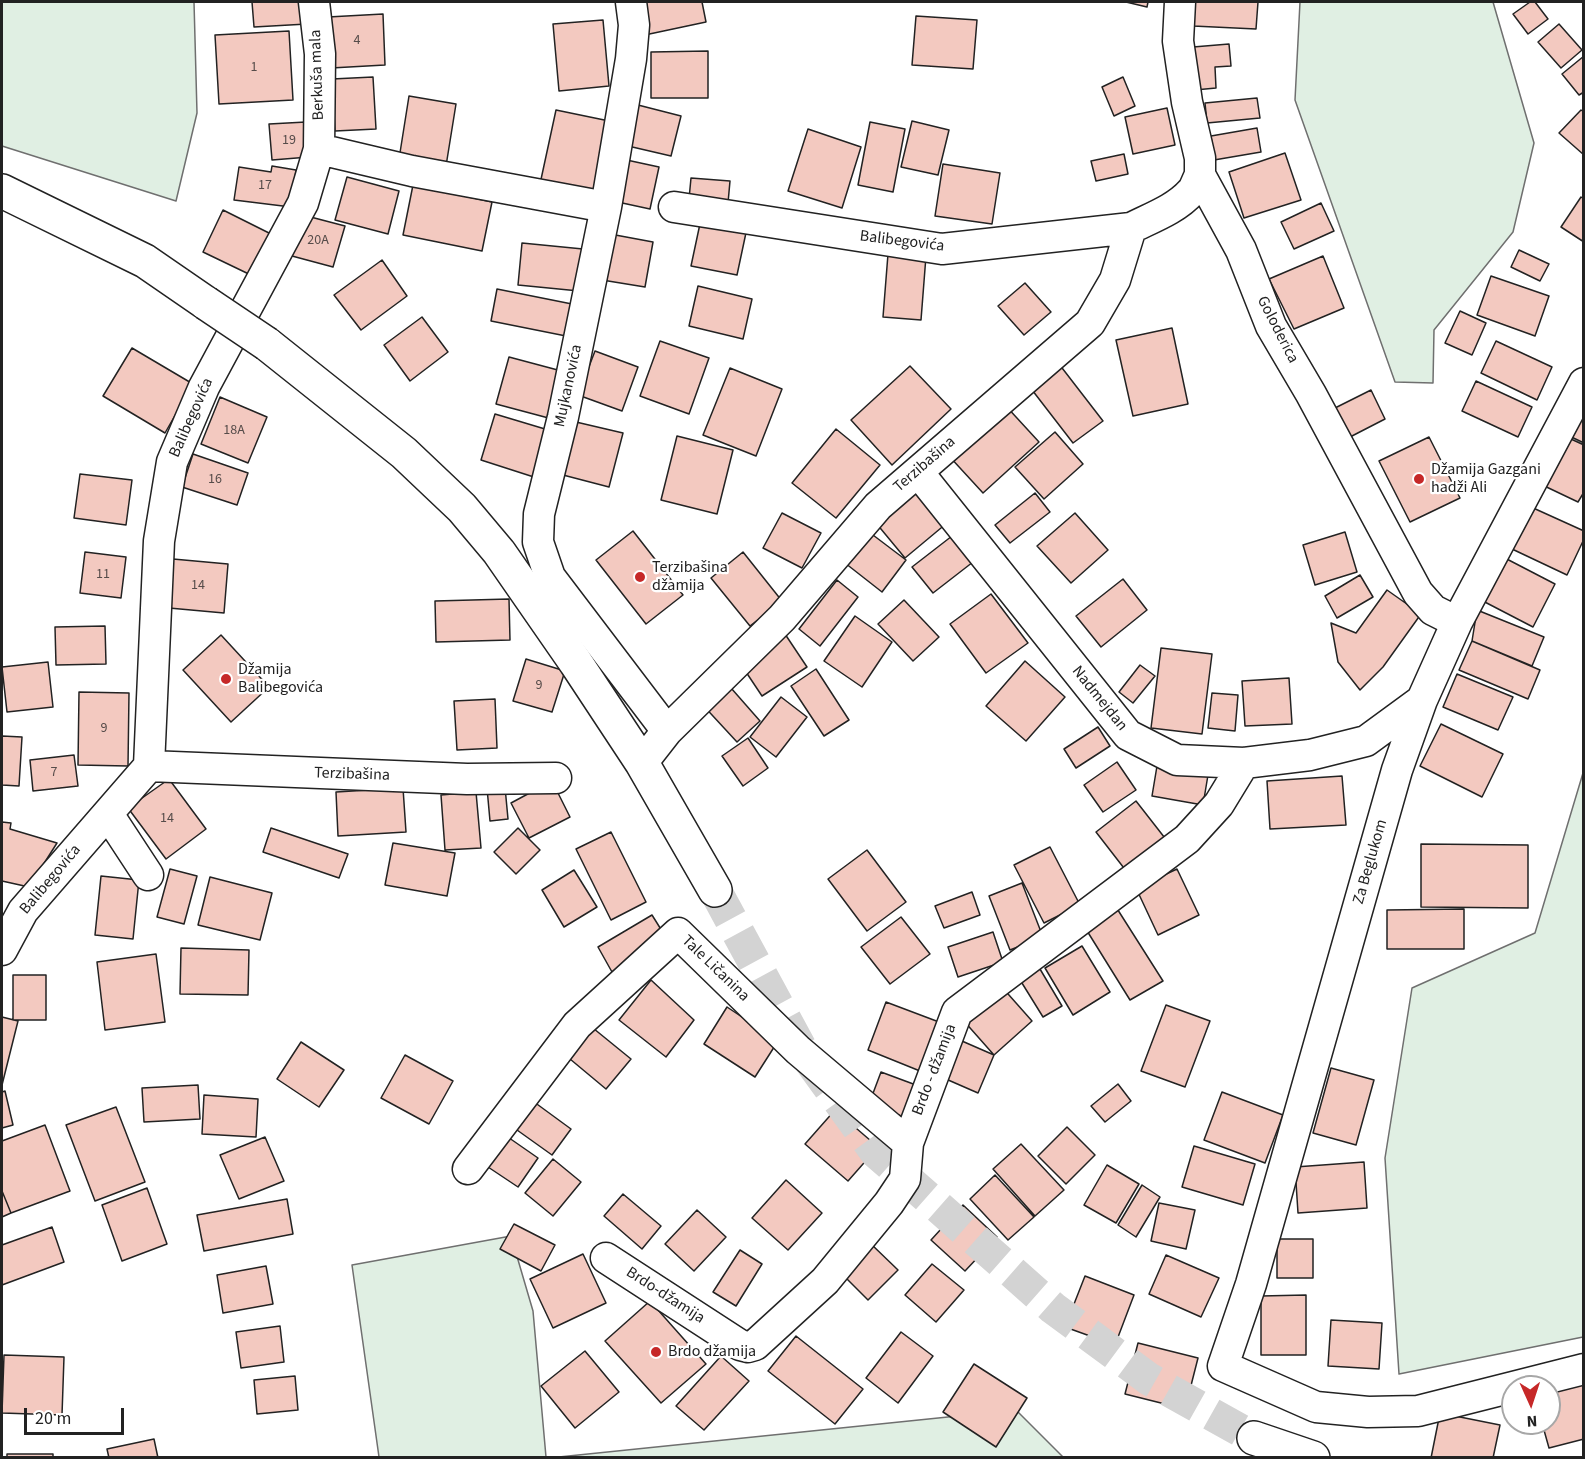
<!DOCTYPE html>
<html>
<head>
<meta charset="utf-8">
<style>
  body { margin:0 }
  #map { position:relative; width:1585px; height:1459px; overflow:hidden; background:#fff; font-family:"Source Sans 3",sans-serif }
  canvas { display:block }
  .frame { position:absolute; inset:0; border:3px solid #222; pointer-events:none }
  .north { position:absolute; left:1501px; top:1375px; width:60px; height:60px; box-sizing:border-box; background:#fff; border:2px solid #a7a7a7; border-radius:50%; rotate:177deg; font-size:16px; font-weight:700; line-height:24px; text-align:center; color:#222 }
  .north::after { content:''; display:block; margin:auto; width:21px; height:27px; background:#c62828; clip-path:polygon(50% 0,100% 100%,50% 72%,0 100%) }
  .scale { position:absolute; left:24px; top:1408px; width:100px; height:27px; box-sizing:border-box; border:3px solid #222; border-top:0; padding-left:8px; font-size:18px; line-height:21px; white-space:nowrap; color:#222; -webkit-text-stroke:4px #fff; paint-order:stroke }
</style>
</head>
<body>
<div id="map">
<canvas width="1585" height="1459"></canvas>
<div class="frame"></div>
<div class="north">N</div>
<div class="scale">20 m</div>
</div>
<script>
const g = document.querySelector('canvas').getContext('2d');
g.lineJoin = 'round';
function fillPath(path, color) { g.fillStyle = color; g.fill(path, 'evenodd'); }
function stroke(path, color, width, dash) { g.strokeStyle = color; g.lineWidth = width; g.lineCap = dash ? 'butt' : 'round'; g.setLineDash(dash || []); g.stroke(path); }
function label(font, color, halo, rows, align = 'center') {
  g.font = font + ' "Source Sans 3",sans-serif'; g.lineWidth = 4.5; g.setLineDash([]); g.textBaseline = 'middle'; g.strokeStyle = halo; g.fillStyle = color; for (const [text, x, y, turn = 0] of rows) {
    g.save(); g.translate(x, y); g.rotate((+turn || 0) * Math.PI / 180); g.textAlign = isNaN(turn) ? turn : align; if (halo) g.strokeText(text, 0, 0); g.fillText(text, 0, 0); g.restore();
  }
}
const green = new Path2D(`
  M2,2H194L197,113L176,201L2,146Z
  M1300,2H1493L1534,143L1513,232L1434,330L1433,383L1395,382L1295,100Z
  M1583,773V1337L1399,1374L1385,1158L1412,988L1535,933Z
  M511,1236L533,1311L546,1457H379L352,1265Z
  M1016,1410L1064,1458H549Z`);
fillPath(green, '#e0efe3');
stroke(green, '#6f6f6f', 1.5);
const building = new Path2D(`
  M252,2H305L307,24L254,27Z
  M633,2H702L706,22L640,36Z
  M1126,2H1148L1147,7Z
  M1194,2H1258L1256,29L1193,26Z
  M1530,2H1535L1548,19L1528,34L1513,14Z
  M383,14L385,65L331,68L328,17Z
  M916,16L977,20L973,69L912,65Z
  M603,20L609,86L559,91L553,24Z
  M1559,24L1582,50L1561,68L1538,42Z
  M289,31L293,100L219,104L215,35Z
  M1229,44L1231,66L1215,67L1216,88L1195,90L1193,47Z
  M708,51V98H651V52Z
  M1584,56V92L1579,95L1562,74Z
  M373,77L376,129L335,131L332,79Z
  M1123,77L1135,106L1114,116L1102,87Z
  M409,96L456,104L446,166L399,159Z
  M1257,98L1260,118L1207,123L1205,103Z
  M638,105L681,116L671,156L628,146Z
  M1167,108L1175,145L1133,154L1125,117Z
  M556,110L614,122L597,197L540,184Z
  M1581,110L1584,112V155L1559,133Z
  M912,121L949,130L938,175L901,167Z
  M306,122L309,157L272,160L269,124Z
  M870,122L905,129L893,192L858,185Z
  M1257,128L1261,152L1214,160L1211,136Z
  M808,129L861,147L842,208L788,191Z
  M1285,153L1301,200L1244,218L1229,172Z
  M1124,154L1128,174L1096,181L1091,161Z
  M622,159L659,167L650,209L613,201Z
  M943,164L1000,173L992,224L935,216Z
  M272,166L296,170L291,207L234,200L239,167L271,172Z
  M347,177L399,191L388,234L335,220Z
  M691,178L730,181L728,203L689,199Z
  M413,185L492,202L482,251L403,235Z
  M1581,197L1584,199V242L1561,227Z
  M1321,203L1334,231L1294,249L1281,222Z
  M223,210L275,236L255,277L203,252Z
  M303,215L345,226L333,267L292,256Z
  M701,219L747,228L737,275L691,266Z
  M610,234L653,242L645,287L602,280Z
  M522,243L583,249L579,291L518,285Z
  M1519,250L1549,264L1540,281L1511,267Z
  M888,254L926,256L921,320L883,317Z
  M1323,256L1344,308L1294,329L1269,279Z
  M382,260L407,296L361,330L334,295Z
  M1491,276L1549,296L1535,336L1477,315Z
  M1025,283L1051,312L1024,335L998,306Z
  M698,286L752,299L743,339L689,326Z
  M497,289L572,304L566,336L491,321Z
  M1460,311L1486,323L1472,355L1445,343Z
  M422,317L448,352L410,381L384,345Z
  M1172,328L1188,404L1133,416L1116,340Z
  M660,341L709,358L689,414L640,396Z
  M1496,341L1552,367L1537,400L1481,373Z
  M132,348L193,384L165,433L103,396Z
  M595,351L638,367L622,411L578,395Z
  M509,357L569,373L556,420L496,404Z
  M1059,364L1103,421L1073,443L1029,386Z
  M910,366L951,409L892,465L851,420Z
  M730,368L782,389L756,456L703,435Z
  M1476,381L1532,407L1518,437L1462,411Z
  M1371,390L1385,419L1350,437L1335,408Z
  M220,397L267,417L248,463L201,444Z
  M1584,401V443L1565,434Z
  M1005,405L1039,442L983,493L949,456Z
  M495,414L555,432L540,479L481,460Z
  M576,422L623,433L609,487L563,475Z
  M836,429L880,465L836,518L792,483Z
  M1055,432L1083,464L1044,499L1015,467Z
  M1560,434L1584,445V492L1578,502L1536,482Z
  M677,436L733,450L717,514L661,500Z
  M1429,437L1460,498L1410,522L1379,461Z
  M193,454L248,473L237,505L182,487Z
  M80,474L132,480L126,525L74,518Z
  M917,488L947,523L905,558L876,523Z
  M1035,493L1050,512L1010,543L995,525Z
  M1531,507L1584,531V539L1567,575L1512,549Z
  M782,513L821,533L802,568L763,548Z
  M1075,513L1108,550L1071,583L1037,546Z
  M633,531L683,595L646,624L596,560Z
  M869,532L906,560L882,592L845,563Z
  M1345,532L1357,572L1315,585L1303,545Z
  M952,536L973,562L933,593L912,567Z
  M85,552L126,557L121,598L80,593Z
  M743,552L782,601L750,626L711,578Z
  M1501,556L1555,584L1533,627L1479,599Z
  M173,559L228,564L224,613L169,608Z
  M1360,575L1373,597L1337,618L1325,596Z
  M1123,579L1147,610L1101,647L1076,616Z
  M837,580L858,597L820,646L799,629Z
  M1387,590L1421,614L1383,667L1360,690L1338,662L1331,623L1356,633Z
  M991,594L1028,643L986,673L950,624Z
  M509,599L510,640L436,642L435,601Z
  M904,600L939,637L913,661L878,624Z
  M1477,610L1544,637L1532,666L1472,641Z
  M855,616L892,642L862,687L824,661Z
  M105,626L106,664L56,665L55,627Z
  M785,634L807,667L762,696L740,663Z
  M221,635L269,687L231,722L183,670Z
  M1472,641L1540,670L1528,699L1459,670Z
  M1161,648L1212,654L1202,734L1151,728Z
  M526,659L565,671L552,712L513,701Z
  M1025,661L1065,697L1026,741L986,706Z
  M48,662L53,707L7,712L2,667Z
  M1140,665L1155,676L1133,703L1119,692Z
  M816,669L849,720L824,736L791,686Z
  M1457,674L1513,697L1498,730L1443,707Z
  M1289,678L1292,724L1245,726L1242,681Z
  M724,680L760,721L737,742L700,702Z
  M79,692L129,693L128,766L78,765Z
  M1212,693L1238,695L1235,731L1208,728Z
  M781,697L807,717L776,757L750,737Z
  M495,699L497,748L457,750L454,701Z
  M1441,724L1503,754L1482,797L1420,766Z
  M1098,727L1110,746L1076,768L1064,749Z
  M2,736L22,737L19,786L2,785Z
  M748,738L768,768L743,786L722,756Z
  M74,755L78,786L33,791L30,760Z
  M1158,760L1209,769L1203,805L1152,796Z
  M1117,762L1136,790L1103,812L1084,785Z
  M1342,776L1346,825L1270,829L1267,781Z
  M169,779L206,829L166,859L128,808Z
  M552,781L570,817L529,838L511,803Z
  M505,787L508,819L490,821L487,788Z
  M403,788L406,832L338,836L336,792Z
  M476,792L481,848L445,850L441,795Z
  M1136,801L1168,842L1127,872L1096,832Z
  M2,822L11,823L10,829L57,843L29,887L2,881Z
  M271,828L348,854L339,878L263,852Z
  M518,828L540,850L516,874L494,852Z
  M611,832L646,902L611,920L576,849Z
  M393,843L455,853L447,896L385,885Z
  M1421,844L1528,845V908L1421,907Z
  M1050,847L1080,905L1044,923L1014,865Z
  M867,850L906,902L867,931L828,879Z
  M170,869L197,876L184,924L157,917Z
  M1177,869L1199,915L1158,935L1136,888Z
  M574,870L597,907L564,927L542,890Z
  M101,876L139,880L133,939L95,935Z
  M210,877L272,893L260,940L198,925Z
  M1022,883L1043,937L1010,950L989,896Z
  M972,892L980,915L944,928L935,906Z
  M1116,907L1163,981L1130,1000L1084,926Z
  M1464,909V949H1387V910Z
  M652,915L667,939L612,972L598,947Z
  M901,917L930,954L890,984L861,947Z
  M993,932L1003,962L958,977L948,947Z
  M1082,946L1110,992L1073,1015L1045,968Z
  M181,948L249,950L248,995L180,994Z
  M156,954L165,1022L105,1030L97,962Z
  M1037,964L1062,1006L1043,1017L1017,975Z
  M13,975H46V1020H13Z
  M651,980L694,1020L666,1057L619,1020Z
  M1001,986L1032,1021L994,1055L963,1020Z
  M886,1002L939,1022L920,1071L868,1050Z
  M1166,1005L1210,1021L1185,1087L1141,1071Z
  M727,1007L778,1041L755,1077L704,1044Z
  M2,1017L18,1021L2,1085Z
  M588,1024L631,1059L606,1089L564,1054Z
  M955,1038L994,1055L978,1093L939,1076Z
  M301,1042L344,1070L319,1107L277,1079Z
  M405,1055L453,1081L429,1124L381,1098Z
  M1331,1068L1374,1080L1356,1145L1313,1133Z
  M881,1072L916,1085L904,1117L869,1104Z
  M1118,1084L1131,1101L1105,1122L1091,1106Z
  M198,1085L200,1119L144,1122L142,1088Z
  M5,1091L13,1125L2,1128V1092Z
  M1222,1092L1283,1115L1265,1163L1204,1140Z
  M204,1095L258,1099L256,1137L202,1134Z
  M530,1099L571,1129L552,1155L510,1125Z
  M116,1107L145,1182L95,1201L66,1125Z
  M835,1110L878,1147L848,1181L805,1144Z
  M45,1125L70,1191L11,1213L2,1191V1141Z
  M1067,1127L1095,1155L1066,1184L1038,1156Z
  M502,1133L538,1158L518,1187L482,1163Z
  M265,1137L284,1181L239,1199L220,1155Z
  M1021,1144L1064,1190L1035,1216L993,1169Z
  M1194,1146L1255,1164L1243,1205L1182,1187Z
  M553,1159L581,1182L553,1216L525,1193Z
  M1364,1162L1367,1208L1298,1213L1295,1167Z
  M1107,1165L1139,1184L1116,1223L1084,1205Z
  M995,1175L1034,1217L1008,1240L970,1199Z
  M786,1180L822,1213L788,1250L752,1218Z
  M1142,1185L1160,1197L1136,1237L1118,1225Z
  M147,1188L167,1244L122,1261L102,1205Z
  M2,1191L11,1213L2,1217Z
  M623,1194L661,1226L642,1249L604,1216Z
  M287,1199L293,1234L204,1251L197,1215Z
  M1159,1203L1195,1210L1186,1249L1151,1241Z
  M963,1205L997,1237L965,1271L931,1240Z
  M697,1210L726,1237L694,1271L665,1244Z
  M514,1224L555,1245L541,1271L500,1249Z
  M52,1227L64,1262L2,1285V1245Z
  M1277,1239H1313V1278H1277Z
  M870,1243L898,1270L868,1300L841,1273Z
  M740,1250L762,1264L736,1306L713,1292Z
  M583,1254L606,1303L553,1328L530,1279Z
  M1166,1255L1219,1278L1201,1317L1149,1294Z
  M932,1264L964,1290L936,1322L905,1295Z
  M266,1266L273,1304L223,1313L217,1275Z
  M1085,1276L1134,1295L1115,1345L1065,1327Z
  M1306,1295V1355H1261V1296Z
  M650,1301L706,1364L661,1403L605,1341Z
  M1331,1320L1382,1323L1379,1369L1328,1366Z
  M280,1326L284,1362L241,1368L236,1332Z
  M901,1332L933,1356L898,1403L866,1378Z
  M796,1336L863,1389L835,1424L768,1371Z
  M1138,1343L1198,1358L1185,1409L1125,1394Z
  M585,1351L619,1392L575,1428L541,1386Z
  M4,1355L64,1357L62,1415L2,1413Z
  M721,1356L749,1381L704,1430L676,1406Z
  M974,1364L1027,1398L996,1447L943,1412Z
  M295,1376L298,1410L257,1414L254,1380Z
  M1584,1378V1439L1549,1448L1542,1423H1549V1387Z
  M1440,1413L1500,1425L1493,1458H1431Z
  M154,1439L158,1458H109L107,1449Z
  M7,1454H53V1458H7Z`);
fillPath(building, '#f3c9c0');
stroke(building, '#222', 1.5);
stroke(new Path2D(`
  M715,890L800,1047L876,1152L1053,1308L1149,1379L1254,1438`), '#d3d3d3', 33, [33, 16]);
const minor = new Path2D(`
  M631,2L634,25L631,59L606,207L563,417L539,514L538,542L550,577L667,731
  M1180,2L1178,41L1187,102L1200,158V175L1241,250L1271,326L1311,394L1418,593L1433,610L1457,622
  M319,149L412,171L606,207
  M674,207L942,249L1131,228
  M918,472L1128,735L1177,760L1244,763L1310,755L1366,741L1422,700
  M642,763L667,731L782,618L878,506L1090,323L1115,280L1131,228C1151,218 1176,209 1191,192C1195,188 1197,180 1200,175
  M149,766L467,779L556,778
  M108,814L148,875
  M2,950L23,911L149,766L159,541L172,462L204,387L303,203L319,149L320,54L314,2
  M468,1169L577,1025L678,933L798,1050L908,1143
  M606,1258L740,1345L748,1347L755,1345L825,1281L889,1203L905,1179L908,1143L957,1012L1187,839L1219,804L1244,763
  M1513,1387L1418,1411L1368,1412L1316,1407L1223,1366L1251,1284L1397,770L1422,700L1457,622L1584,383
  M1513,1387L1584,1369`);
const primary = new Path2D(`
  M2,191L145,261L206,303
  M267,344L404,453L462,508L499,552L576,663L642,763L715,890
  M1254,1438L1313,1458`);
stroke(minor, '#222', 33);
stroke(primary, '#222', 36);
stroke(minor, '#fff', 30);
stroke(primary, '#fff', 33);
const primaryBridge = new Path2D(`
  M206,303L267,344`);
stroke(primaryBridge, '#222', 36, []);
stroke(primaryBridge, '#fff', 33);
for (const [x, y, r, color] of [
  [1419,479,6,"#c62828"],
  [640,577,6,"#c62828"],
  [226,679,6,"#c62828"],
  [656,1352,6,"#c62828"]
]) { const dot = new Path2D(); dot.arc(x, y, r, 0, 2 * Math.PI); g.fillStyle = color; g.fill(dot); stroke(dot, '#fff', 2); }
label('14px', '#564c4a', null, [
  ["4",357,41],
  ["1",254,68],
  ["19",289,141],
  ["17",265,186],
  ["20A",318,241],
  ["18A",234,431],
  ["16",215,480],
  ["11",103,575],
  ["14",198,586],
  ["9",539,686],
  ["9",104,729],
  ["7",54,773],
  ["14",167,819]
]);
label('16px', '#222', '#fff', [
  ["Berkuša mala",318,75,-92],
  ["Balibegovića",902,242,7],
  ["Goloderica",1277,330,63],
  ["Mujkanovića",569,386,-78],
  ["Balibegovića",192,418,-66],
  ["Terzibašina",925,465,-41],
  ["Nadmejdan",1099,699,51],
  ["Terzibašina",352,775,2],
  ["Za Beglukom",1371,862,-74],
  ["Balibegovića",51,880,-50],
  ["Tale Ličanina",715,969,44],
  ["Brdo - džamija",935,1070,-69],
  ["Brdo-džamija",665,1296,33]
]);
label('16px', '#222', '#fff', [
  ["Džamija Gazgani",1431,470],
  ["hadži Ali",1431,488],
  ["Terzibašina",652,568],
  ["džamija",652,586],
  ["Džamija",238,670],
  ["Balibegovića",238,688],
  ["Brdo džamija",668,1352]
], 'left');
</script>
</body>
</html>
